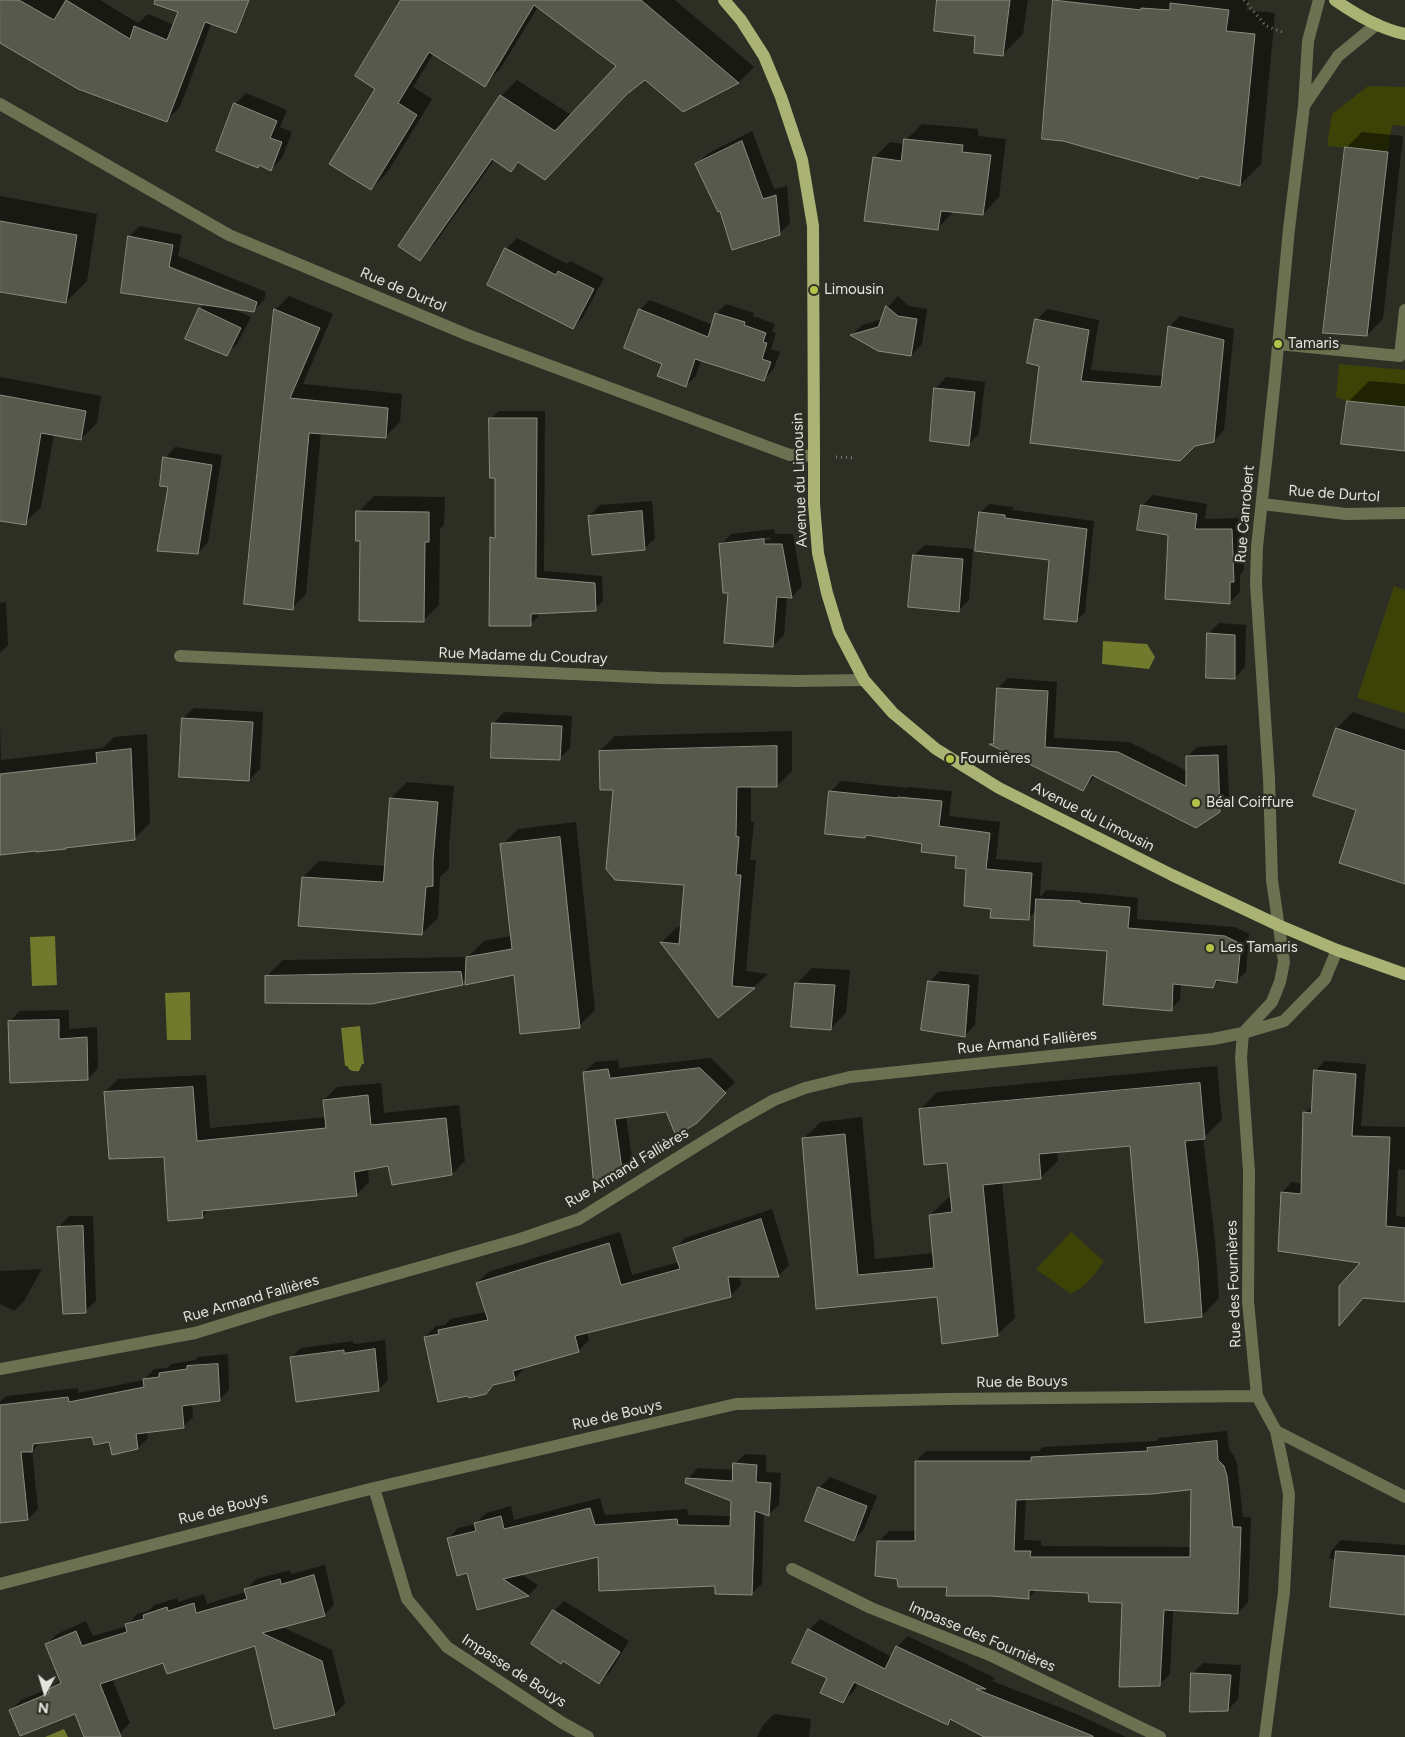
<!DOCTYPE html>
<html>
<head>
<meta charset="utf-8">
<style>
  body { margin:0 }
  #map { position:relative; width:1405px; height:1737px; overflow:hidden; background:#2d2f24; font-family:Figtree,sans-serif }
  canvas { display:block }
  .north { position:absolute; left:20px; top:1667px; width:50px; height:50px; -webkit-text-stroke:4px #2d2f24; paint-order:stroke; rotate:186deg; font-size:14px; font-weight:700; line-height:20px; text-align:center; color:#e3e5de }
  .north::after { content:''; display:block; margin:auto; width:18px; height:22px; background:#e3e5de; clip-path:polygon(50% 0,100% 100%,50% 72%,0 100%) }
</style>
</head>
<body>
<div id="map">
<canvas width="1405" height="1737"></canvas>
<div class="north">N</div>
</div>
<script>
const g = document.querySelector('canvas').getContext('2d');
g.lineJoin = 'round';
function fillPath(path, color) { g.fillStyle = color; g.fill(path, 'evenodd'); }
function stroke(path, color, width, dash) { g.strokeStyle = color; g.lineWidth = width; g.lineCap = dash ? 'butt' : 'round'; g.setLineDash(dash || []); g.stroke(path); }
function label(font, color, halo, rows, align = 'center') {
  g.font = font + ' Figtree,sans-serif'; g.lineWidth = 4.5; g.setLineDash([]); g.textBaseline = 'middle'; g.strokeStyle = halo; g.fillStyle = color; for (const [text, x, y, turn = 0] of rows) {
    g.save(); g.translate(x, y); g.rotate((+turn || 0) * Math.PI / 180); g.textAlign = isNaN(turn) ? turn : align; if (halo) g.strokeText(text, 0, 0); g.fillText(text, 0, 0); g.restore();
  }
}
fillPath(new Path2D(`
  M1368,86L1405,87V126L1392,125L1388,152L1327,146L1332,114Z
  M1339,364L1405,370V407L1347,401L1336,397Z
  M1394,586L1405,590V713L1357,698Z
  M1071,1232L1104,1261C1094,1276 1088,1285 1071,1294L1036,1269Z`), '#3d4306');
fillPath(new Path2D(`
  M1103,641L1147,644L1155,657L1149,669L1102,664Z
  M55,936L57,985L32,986L30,937Z
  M190,992L191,1040H167L165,993Z
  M360,1026L364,1064H362L359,1071C353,1072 350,1071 347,1066H345L341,1028Z
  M64,1729L68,1737H45Z`), '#71792c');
fillPath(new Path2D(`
  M0,0H100L138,23L148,14L174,25L184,0H220L180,107L167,120L0,42Z
  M403,0H675L754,67L739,82L683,110L645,79L520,162L511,171L495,159L435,243L419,259L400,246L501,96L517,80L571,115L617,66L538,7L500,69L485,85L434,53L413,87L432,99L387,173L371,189L377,89Z
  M938,0H1028L1023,34L1002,55L976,35Z
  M1054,0H1248L1247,10L1275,13L1261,164L1240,185L1201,175L1198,178L1063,140L1043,137Z
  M246,93L287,110L280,127L292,132L282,158L271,169L260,164L258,167L235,104Z
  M922,124L978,129V136L1006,139L999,197L983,214L954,211L937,229L874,158L890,142L905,144L906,140Z
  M752,131L774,189L787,186L790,223L779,234L721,209L697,164L707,154Z
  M1362,132L1403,136L1383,319L1367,335L1346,148Z
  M0,196L97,214L87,281L66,302L0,291Z
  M140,226L182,235L178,256L266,292L264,300L254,310L230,308L251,317L237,344L226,354L200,309L205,303L129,236ZM163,263L253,299H246L162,265Z
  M517,238L567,264L570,261L604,278L583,317L573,327L506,249Z
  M289,296L333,314L303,384L402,394L400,422L385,437L321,433L306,594L292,608L275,310Z
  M898,296L909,306L927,309L922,344L911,355L852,335L862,325L883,319L888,307Z
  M650,300L713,325L716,314L726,304L754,313L753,316L775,324L772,332L776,333L771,349L780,352L773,370L764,379L701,360L696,376L686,385L664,363L640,310Z
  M1047,309L1099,320L1091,370L1164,376L1169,327L1180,316L1234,329L1224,430L1214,441L1041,365L1037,320Z
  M0,377L101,396L97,423L81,439L54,434L41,507L25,523L0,519Z
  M946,377L985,382L979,434L968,445L931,440L936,388Z
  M1369,381L1405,384V450L1348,402Z
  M499,411H545L544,571L602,576L603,601L595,609L538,613V617L530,625L491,538L496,533V476L491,419Z
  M175,447L222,455L208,542L198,553L170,486L165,458Z
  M1153,495L1207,504L1205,519L1242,518L1244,570L1240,575V592L1229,603L1142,506Z
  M374,496L445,497L444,525L440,529L439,605L423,621L361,540L358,512Z
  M652,501L655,538L644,549L589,516L600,505Z
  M989,504L1013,507V510L1094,521L1085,612L1076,621L1051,558L980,513Z
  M774,529L775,534H793L802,586L792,597L787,596L784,635L773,646L729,592L721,545L731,534ZM770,537L771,540L730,544V542Z
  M925,545L973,549L969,600L958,611L914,555Z
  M6,602L8,645L0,653V603Z
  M1219,623L1246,625L1245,667L1235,678L1209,633Z
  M1008,678L1057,682L1054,738L1129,742L1187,771V757L1197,747L1227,745L1229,801L1219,811L1096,775L1083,789L991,743L994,740L998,688Z
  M194,708L263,712L260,769L249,780L183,718Z
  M504,712L572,716L570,748L559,759L494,723Z
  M1353,712L1405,730V883L1358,809L1314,795L1337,728Z
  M0,722L1,760L103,748L114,737L147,734L150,823L134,839L67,846L65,848L37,849L0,854Z
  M792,731V771L777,786H751V822H754L750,860H756L746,971L768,974L754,987L718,1017L662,942L677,927L682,928L686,884L614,788L600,751L615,736Z
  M841,781L908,788L909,787L952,791L949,816L1000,822L996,859L1042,863L1040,897L1046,890L1089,893L1138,898L1137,919L1235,927L1249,934L1246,972L1236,981L1220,979L1213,987L1181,983L1180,1000L1171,1009L1109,950L1037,910L1028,918L992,908L967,868L957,855L924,843L868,834L865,836L830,792Z
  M407,782L454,786L449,844V869L440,877L438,918L421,934L303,877L319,861L385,866L391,798Z
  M576,822L595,1010L579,1026L515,973L467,980L462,984L267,976L283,960L468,957L484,941L511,936L502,845L518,829Z
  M812,968L850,970L846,1013L830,1029L796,984Z
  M940,971L979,975L975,1025L964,1036L929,982Z
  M69,1010V1029L97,1027L98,1068L88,1079L9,1022L20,1011Z
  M711,1058L735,1082L696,1122L666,1111L626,1117L632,1158L622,1168L584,1072L595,1062L618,1060L619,1068Z
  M1325,1061L1366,1064L1361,1126L1405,1127V1170L1398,1169L1396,1216L1405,1217V1300L1363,1262L1279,1250L1282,1192L1292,1182L1302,1184L1305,1113L1313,1105L1315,1071Z
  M1217,1066L1222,1120L1203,1138L1215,1241L1219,1298L1202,1316L1131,1144L1057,1151L1058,1161L1040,1178L1002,1182L1015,1318L997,1335L938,1296L818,1308L803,1139L821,1122L862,1117L875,1259L934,1253L930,1215L948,1198H952L949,1162L920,1110L937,1092Z
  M206,1075L210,1128L326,1117L324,1100L337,1087L381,1083L384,1113L459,1105L465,1161L452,1174L389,1165L368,1168L369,1182L356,1195L210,1209L202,1217L165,1155L105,1092L118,1079Z
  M772,1209L789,1265L778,1276H740L741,1285L730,1296L587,1332L589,1340L578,1351L525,1366V1368L514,1379L496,1383L486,1393L425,1337L436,1326L445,1325L450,1319L487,1312L477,1283L488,1272L620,1232L632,1275L679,1262L674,1249L685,1238Z
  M69,1216H93L96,1301L85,1311L59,1227Z
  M42,1269L24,1301L14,1311L0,1304V1271Z
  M385,1340L388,1380L378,1390L291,1358L301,1348L353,1341L354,1344Z
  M228,1354L229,1390L219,1400L192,1403L193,1417L183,1427L147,1431L148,1438L138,1448L93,1436L41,1442L32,1451L38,1509L28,1519L0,1522V1402L6,1396L78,1388V1393L144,1380L154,1369L167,1368L171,1364L195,1360L198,1357Z
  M1227,1431L1229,1449L1234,1456L1237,1464L1243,1517H1251L1248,1602L1238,1613L1173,1610L1170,1674L1159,1685L1123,1602L1089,1592L1037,1589L1029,1598L898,1578L879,1542L889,1531H916V1461L926,1451H1039L1043,1447L1156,1441L1159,1438ZM1192,1489L1191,1547L1041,1546V1541L1024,1540L1026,1499Z
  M745,1454L766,1455V1472L781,1473L779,1505L768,1515L764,1513L762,1584L751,1594L599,1556L521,1574L538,1585L529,1595L478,1608L468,1571L448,1539L458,1528L475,1524L486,1513L511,1506L514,1520L600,1498L605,1515L687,1509L688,1515L731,1516L732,1500L688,1478L698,1468L734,1470L735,1464Z
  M830,1477L877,1496L864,1529L854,1540L819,1488Z
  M1341,1540L1405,1545V1584L1329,1558L1331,1551Z
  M325,1565L334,1605L324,1615L280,1626L332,1650L345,1703L335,1714L256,1645L164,1661L112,1679L130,1723L120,1733L110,1737H85L75,1713L10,1711L21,1700L52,1687L61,1679L46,1645L57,1634L86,1621L93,1636L127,1626L137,1614L148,1611L155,1605L177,1598L178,1602L204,1594L207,1604L246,1592V1590L256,1579L290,1570L291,1574Z
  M564,1601L629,1641L610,1672L599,1683L554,1611Z
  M820,1619L892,1657L897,1647L908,1636L995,1678L992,1681L1074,1713L1126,1737H987L952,1719L947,1723L858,1682L854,1691L843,1701L829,1678L809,1630Z
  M1203,1663L1241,1665L1238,1699L1228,1710L1192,1674Z
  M774,1714L811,1719L809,1737H757L763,1725Z`), '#0007');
const building = new Path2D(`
  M0,0H19L54,20L66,0L130,39L134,26L167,40L178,12L154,4L155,0H249L236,33L205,22L167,122L78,89L0,43Z
  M401,0H641L739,83L683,112L645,80L627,94L545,180L518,162L511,172L492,159L420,261L398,246L500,95L555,131L616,66L534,5L485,87L429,52L398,103L417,115L371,190L329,164L375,89L355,76Z
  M937,0H1010L1003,56L974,53L975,36L934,31Z
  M1053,0L1141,10V8L1170,10V3L1229,10L1226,31L1255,34L1240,186L1200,176L1198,179L1063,141L1042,139Z
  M234,103L277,121L270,138L282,142L271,171L259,165L258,168L216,151Z
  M904,139L963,145L962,152L991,155L983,215L941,211L938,230L864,221L873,157L901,161Z
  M742,141L763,199L776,195L780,235L732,250L720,211L718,212L695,164Z
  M1345,147L1388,152L1367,336L1323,333Z
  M0,221L77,235L66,303L0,292Z
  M128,236L173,245L169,267L257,302L254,312L121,293Z
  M505,248L556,275L558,271L594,289L573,329L487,285Z
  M886,306L898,316L917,319L911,356L878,351L850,335L878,327Z
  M199,308L241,328L227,356L185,339Z
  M274,309L320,328L290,398L388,408L386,438L309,433L293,610L244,604Z
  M639,309L708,337L715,313L745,322L744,325L766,333L763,342L767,343L762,359L771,362L764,381L695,359L686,387L657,376L662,364L624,348Z
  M1035,319L1089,330L1081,381L1161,387L1168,326L1224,340L1214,442L1195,446L1180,461L1030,443L1039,366L1027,363Z
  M934,388L975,392L969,446L930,441Z
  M0,395L86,411L81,440L41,433L26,525L0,521Z
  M1347,401L1405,407V451L1341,444Z
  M489,418H537L536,578L595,583L596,611L531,614V626H489L490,537L495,538V478H490Z
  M163,457L212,465L198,554L157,551L168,487L160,486Z
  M1141,505L1197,514L1195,529H1232L1234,582H1230V604L1165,599L1168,535L1137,530Z
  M356,511L429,512V542H425L424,622L359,621L360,541H356Z
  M642,511L645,550L592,555L588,516Z
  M979,512L1005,515V518L1087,529L1077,622L1044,619L1049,560L975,551Z
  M764,539V544H782L792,598L777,597L773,647L724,643L728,593H723L719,544Z
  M913,555L963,559L959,612L908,607Z
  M1207,633L1235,635V679L1206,678Z
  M997,688L1048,691L1045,747L1118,752L1186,786V756L1218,755L1220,812L1196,828L1092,775L1083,791L989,744H993Z
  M182,718L253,722L249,781L179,777Z
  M492,723L562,726L560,760L491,758Z
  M1336,728L1405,751V884L1339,863L1356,810L1313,796Z
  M777,746V787H737L736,836L739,837L736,875H741L732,986L755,988L718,1018L660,942L679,944L684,885L615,880L606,869L613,790H600L599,751Z
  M131,749L135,840L65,848L66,849L36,852V851L0,855V774L97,763L96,753Z
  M829,791L897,798L898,797L942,801L939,826L990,833L986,869L1032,873L1029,920L990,918L991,909L964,906L966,869L955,868L956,856L921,852L922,844L866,835L865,838L825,834Z
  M390,798L438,802L433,860V886L426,887L422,935L298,926L302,877L383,882Z
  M560,837L580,1028L520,1034L514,975L465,985L466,957L512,949L500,844Z
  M1036,899L1080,901V903L1130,907L1128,928L1225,936L1241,944L1237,983L1216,980L1213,988L1173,984L1172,1011L1103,1005L1107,951L1034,946Z
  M461,972L463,985L372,1004L265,1003V976Z
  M928,981L969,985L965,1037L921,1030Z
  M795,983L835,985L831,1030L791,1027Z
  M59,1020V1039L87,1037L88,1080L10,1083L8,1021Z
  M700,1068L726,1093L697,1123L676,1136L666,1112L615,1119L622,1169L594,1187L583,1072L608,1069L610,1078Z
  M1314,1070L1356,1074L1352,1136L1390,1137L1386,1226L1405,1228V1302L1363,1298L1339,1326V1286L1360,1263L1278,1251L1281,1192L1301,1194L1303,1112L1311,1113Z
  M1200,1083L1205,1139L1185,1141L1198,1259L1202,1317L1145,1323L1130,1146L1039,1154L1041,1179L983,1185L998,1336L942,1344L937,1297L816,1309L802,1138L845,1134L858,1275L934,1268L929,1215L952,1212L947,1163L924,1165L919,1109Z
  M193,1087L197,1141L326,1128L323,1100L368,1095L371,1125L446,1118L452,1175L392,1185L388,1166L354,1172L357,1196L202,1211L203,1218L168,1221L164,1157L109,1159L104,1092Z
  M761,1219L779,1277H728L731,1297L575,1336L579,1352L513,1371L515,1380L493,1385L486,1394L469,1398L468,1396L438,1402L424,1337L439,1334L438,1330L488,1320L476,1283L609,1243L621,1285L680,1269L673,1248Z
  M83,1226L86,1313L63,1314L57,1227Z
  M375,1349L379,1391L296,1402L290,1357L344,1350V1353Z
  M218,1364L220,1401L182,1406L184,1428L136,1434L138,1449L112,1455L109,1442L94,1445L92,1437L33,1444L32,1452H21L28,1520L0,1523V1405L68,1397L69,1402L144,1387L143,1379L159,1377V1373L187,1369V1366Z
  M1217,1441L1218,1460L1224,1466L1227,1476L1233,1527H1241L1238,1614L1164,1610L1160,1686L1119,1687L1122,1603L1089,1602L1088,1593L1029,1590V1599L991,1596H946L947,1587H898L897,1579L875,1576L877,1541H915V1461H1031V1457L1148,1451L1147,1448ZM1191,1490L1190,1557H1030L1031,1551H1014L1016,1500L1152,1494Z
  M733,1463L757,1465L756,1482L771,1483L769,1516L755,1511L752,1595L715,1594V1586L599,1591L598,1557L503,1579L529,1596L477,1610L467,1573L457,1576L447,1538L476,1531L474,1523L501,1516L504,1529L590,1508L595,1525L677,1519L678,1525L730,1526L731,1501L685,1483L686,1478L732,1481Z
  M818,1487L867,1506L854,1541L805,1521Z
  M1336,1551L1405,1556V1615L1330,1607Z
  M314,1575L325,1616L262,1633L322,1661L335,1715L274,1729L255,1646L167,1674L163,1663L100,1684L121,1737H84L75,1714L20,1736L9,1710L49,1693L47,1690L61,1683L45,1644L76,1631L82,1646L127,1632L125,1624L144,1619L143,1615L167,1607L168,1611L194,1603L196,1613L247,1599L244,1589L280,1579L281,1584Z
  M553,1610L620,1652L599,1684L563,1661L561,1664L531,1644Z
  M808,1629L885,1669L896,1646L986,1689H976L1093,1736V1737H984L950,1719L948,1725L854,1682L843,1703L820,1693L827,1678L792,1663Z
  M1191,1673L1231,1675L1228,1711L1190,1712Z`);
fillPath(building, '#57594d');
stroke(building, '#8a8c7f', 1);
stroke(new Path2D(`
  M1244,0L1266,26L1282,32
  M836,457L856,458`), '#7b7d74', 3, [1, 4]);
stroke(new Path2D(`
  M0,104L229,235L468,335L779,451L790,455L814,456
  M1304,106L1338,56L1377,24
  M1278,344L1400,356L1405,310
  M1262,504L1346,514L1405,513
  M180,656L659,678L796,681L864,680
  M1243,1033L1272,1002L1280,982L1284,962L1272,880L1269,778L1256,584L1257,547L1275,378L1289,229L1304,106L1308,41L1319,0
  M1243,1033L1241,1058L1249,1172L1248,1301L1257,1396L1276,1431L1289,1494L1284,1592L1265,1737
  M0,1369L195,1333L276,1308L520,1239L579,1219L735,1122L774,1100L805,1088L850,1077L1213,1039L1243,1033L1284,1021L1325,979L1337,950
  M1276,1431L1405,1497
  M374,1488L407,1599L447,1647L561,1722L588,1737
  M792,1569L871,1608L992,1656L1160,1737
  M0,1584L374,1488L736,1404L946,1399L1257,1396`), '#6c7152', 12);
stroke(new Path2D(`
  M724,0L741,20L764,56L781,97L802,160L813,226L814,456V504L818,553L827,593L839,632L864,680L893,713L936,749L999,788L1172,875L1278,925L1337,950L1405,974
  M1335,0C1355,14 1380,29 1405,34`), '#aab373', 12);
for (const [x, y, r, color] of [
  [814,290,5,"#b5c249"],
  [1278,344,5,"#b5c249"],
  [950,759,5,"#b5c249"],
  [1196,803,5,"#b5c249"],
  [1210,948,5,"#b5c249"]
]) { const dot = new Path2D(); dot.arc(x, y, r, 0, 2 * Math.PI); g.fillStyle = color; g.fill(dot); stroke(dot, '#2d2f24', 2); }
label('15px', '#e3e5de', '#2d2f24', [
  ["Rue de Durtol",403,290,23],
  ["Avenue du Limousin",800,480,-92],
  ["Rue de Durtol",1334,494,4],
  ["Rue Canrobert",1245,514,-85],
  ["Rue Madame du Coudray",523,656,2],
  ["Avenue du Limousin",1093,817,27],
  ["Rue Armand Fallières",1027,1042,-6],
  ["Rue Armand Fallières",627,1168,-31],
  ["Rue des Fournières",1234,1284,-92],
  ["Rue Armand Fallières",251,1299,-16],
  ["Rue de Bouys",1022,1382,-1],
  ["Rue de Bouys",617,1415,-13],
  ["Rue de Bouys",223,1509,-14],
  ["Impasse des Fournières",982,1637,23],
  ["Impasse de Bouys",514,1671,33]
]);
label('15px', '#e3e5de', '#2d2f24', [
  ["Limousin",824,290],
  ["Tamaris",1288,344],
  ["Fournières",960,759],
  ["Béal Coiffure",1206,803],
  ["Les Tamaris",1220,948]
], 'left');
</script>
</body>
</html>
